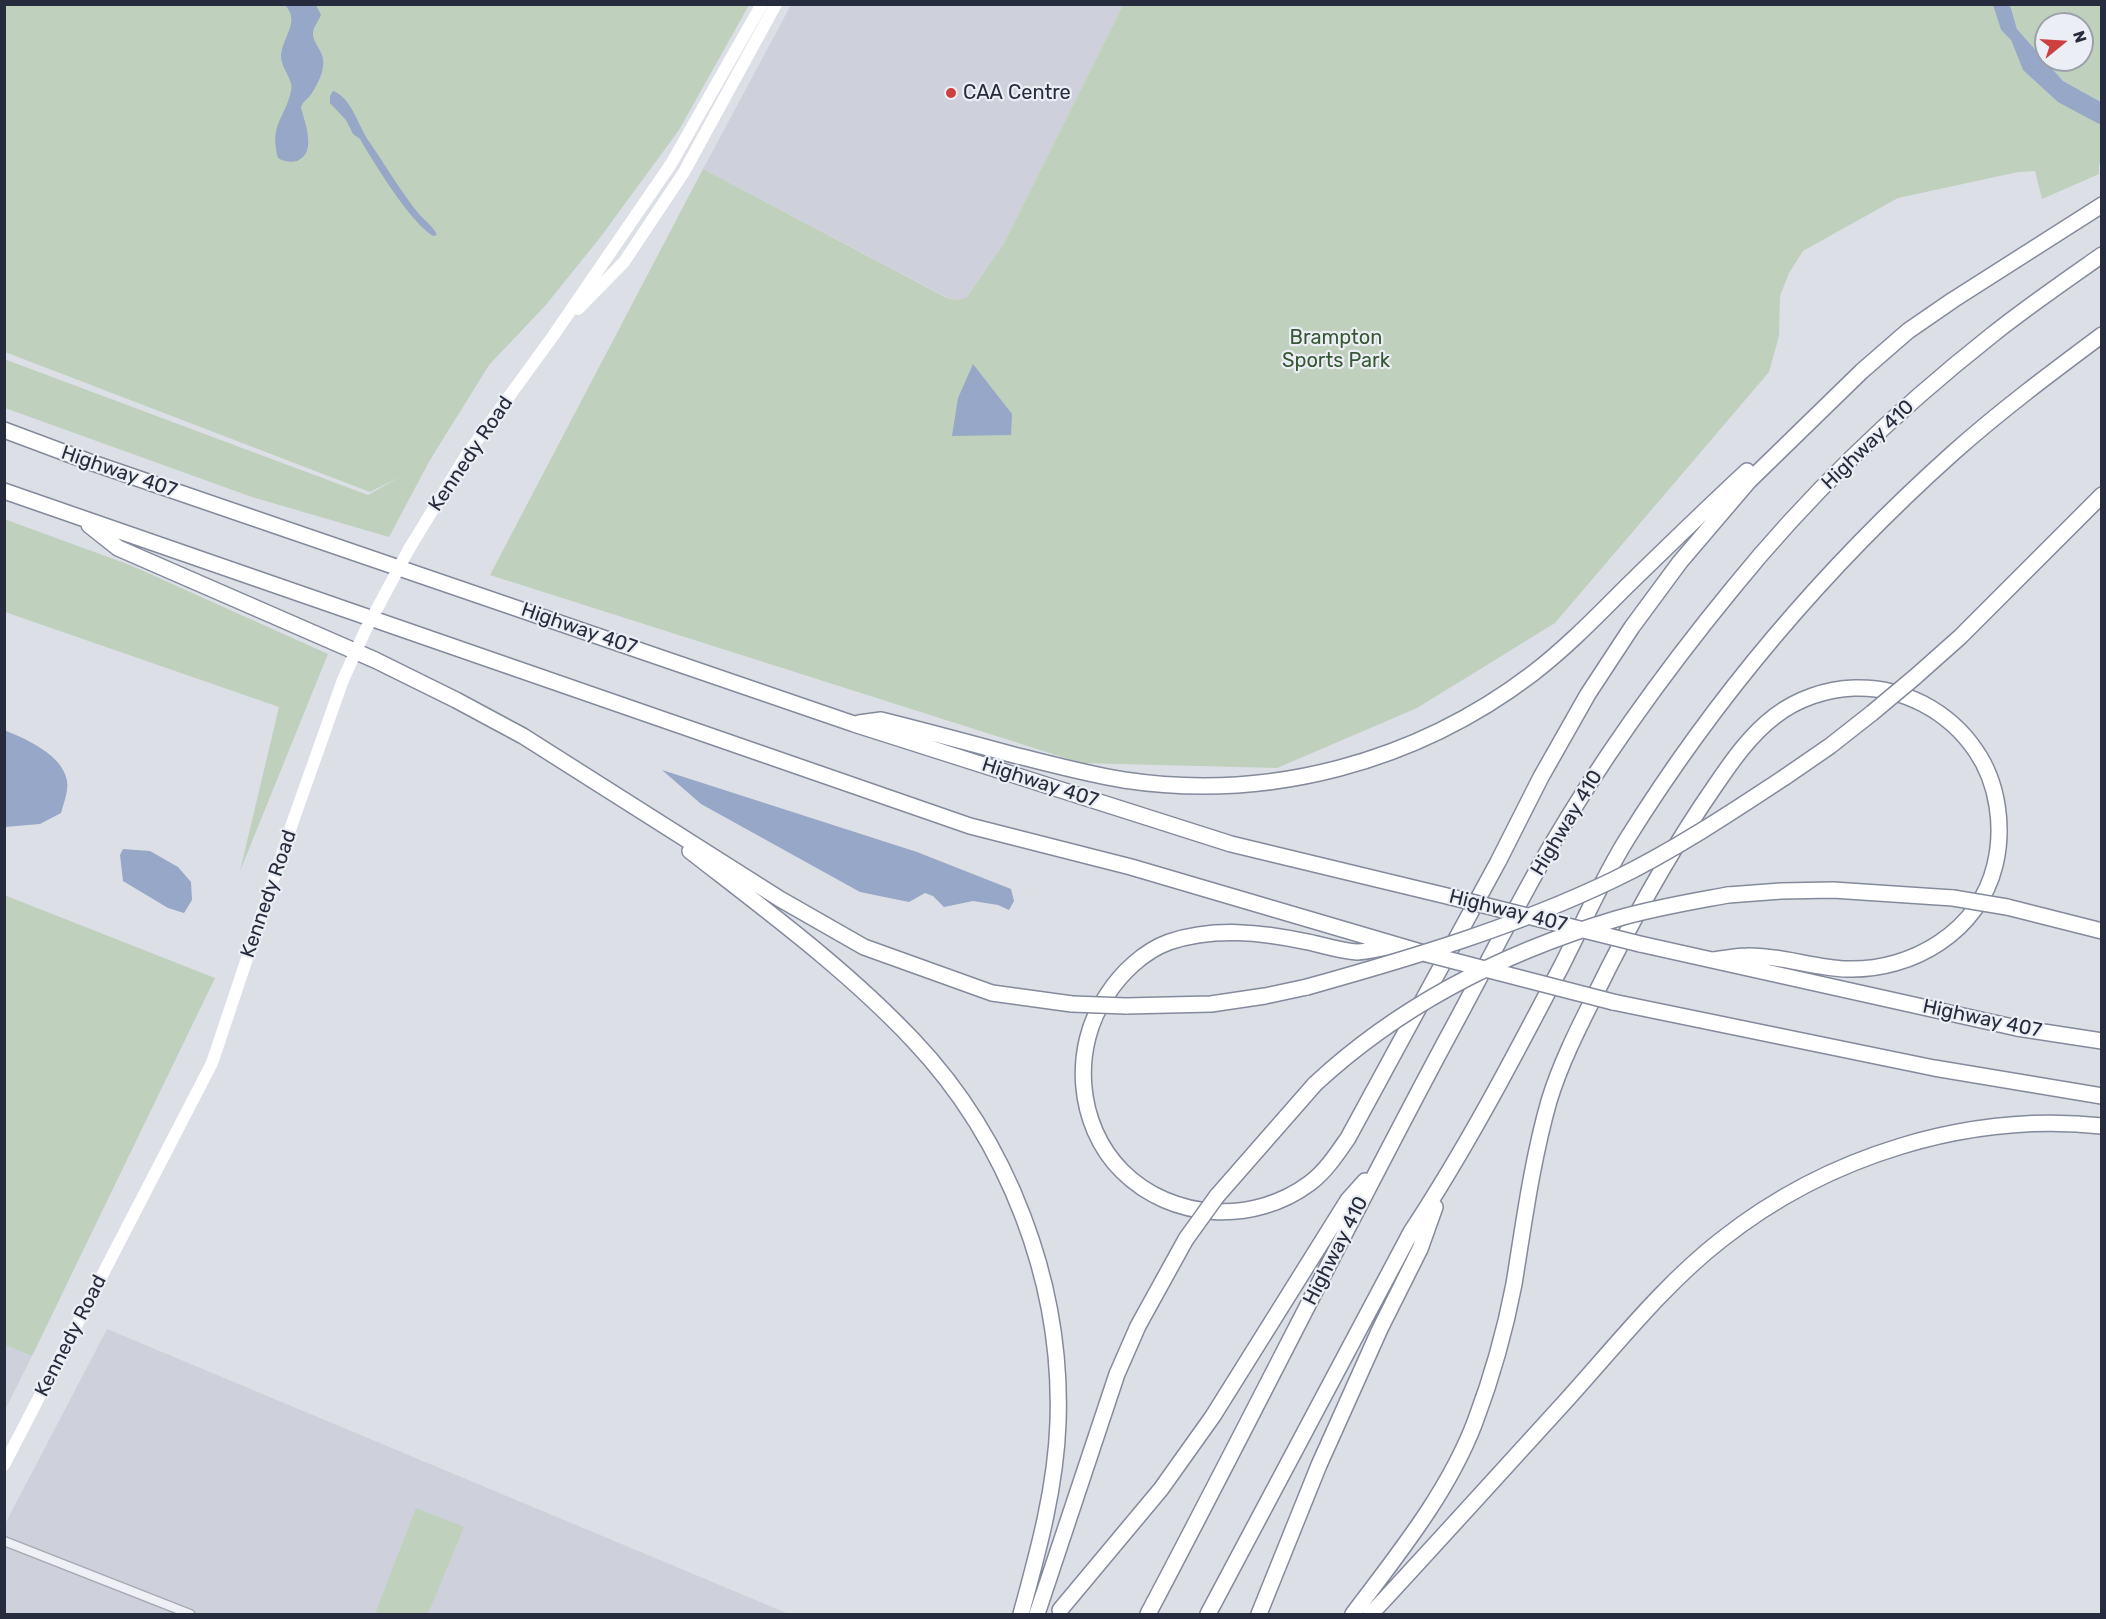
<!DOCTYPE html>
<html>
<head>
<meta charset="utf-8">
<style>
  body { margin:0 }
  #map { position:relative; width:2106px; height:1619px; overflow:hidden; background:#dcdfe6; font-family:Rubik,sans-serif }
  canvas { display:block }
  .frame { position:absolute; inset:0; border:6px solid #262b3d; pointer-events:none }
  .north { position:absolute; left:2034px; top:12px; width:60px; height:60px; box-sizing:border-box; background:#ebeef4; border:2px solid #9ca0ab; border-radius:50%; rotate:72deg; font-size:16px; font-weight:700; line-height:24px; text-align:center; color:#262b3d }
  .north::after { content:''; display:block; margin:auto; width:21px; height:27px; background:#ce403f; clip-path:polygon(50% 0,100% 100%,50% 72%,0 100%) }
</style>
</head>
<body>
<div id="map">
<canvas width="2106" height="1619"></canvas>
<div class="frame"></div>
<div class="north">N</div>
</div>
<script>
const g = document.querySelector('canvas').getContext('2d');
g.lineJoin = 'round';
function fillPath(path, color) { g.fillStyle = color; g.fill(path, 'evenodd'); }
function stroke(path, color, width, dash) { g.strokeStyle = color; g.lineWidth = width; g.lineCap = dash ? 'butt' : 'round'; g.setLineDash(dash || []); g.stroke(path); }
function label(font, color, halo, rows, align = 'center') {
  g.font = font + ' Rubik,sans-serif'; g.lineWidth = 4.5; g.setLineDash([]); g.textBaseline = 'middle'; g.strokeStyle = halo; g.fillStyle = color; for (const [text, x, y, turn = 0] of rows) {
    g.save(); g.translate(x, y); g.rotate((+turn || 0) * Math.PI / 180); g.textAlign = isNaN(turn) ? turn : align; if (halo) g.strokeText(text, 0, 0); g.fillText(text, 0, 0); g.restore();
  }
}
fillPath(new Path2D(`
  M791,5H1123L1004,243L967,297L958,300L948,298L703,169Z
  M107,1329L789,1614H5L4,1526Z
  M5,1345L32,1356L5,1410Z`), '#ced1db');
fillPath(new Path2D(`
  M5,5H749L679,130L599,239L545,306L489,365L430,460L389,537L252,497L5,408L4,359L368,495L400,477L370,492L5,352Z
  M1123,5H1993L2001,30L2011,40L2023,70L2101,125L2102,163L2099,164V174L2042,199L2035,171L2018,172L1898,198L1803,251L1789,273L1780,296L1779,336L1769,372L1555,623L1417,708L1277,768L1081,763L490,575L703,169L947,298L958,300L967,297L1004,243Z
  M2010,5H2101V102L2063,81L2017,29ZM2046,24H2082V60H2046Z
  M4,519L130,565L328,654L240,871L279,707L5,612Z
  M4,895L215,978L32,1356L5,1345Z
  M416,1508L464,1527L428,1614H375Z`), '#bfd0bd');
fillPath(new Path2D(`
  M285,5H316L321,15C319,20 314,26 313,32C312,46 328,51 322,72C321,77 313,93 309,97C305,101 303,102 301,107C304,122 318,152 297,161C290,163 283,161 278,158C269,124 285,119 291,91C294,79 281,69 281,56C282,37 301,22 285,5Z
  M1993,5H2010L2017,29L2063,81L2101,102V125L2058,102L2023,70L2011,40L2001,30Z
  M333,91C351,97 358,125 368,140C385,164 400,191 419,214C425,221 433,226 437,235L433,236C410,222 374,163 360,139L353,134L346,120L330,103V96Z
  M973,364L1012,414L1011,435L952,436L958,398Z
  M4,730C26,739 63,755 67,781C69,790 63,805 61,813L40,824L5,827Z
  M662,770L917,852L1011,889L1014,901L1009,910L998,905L973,901L944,907L933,896L925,893L909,902L860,892L701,804Z
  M123,849L150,851L178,867L191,882L192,900L184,913L168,908L123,881L120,855Z`), '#97a7c7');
const street = new Path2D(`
  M4,1541L190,1614`);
const highway = new Path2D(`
  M4,430L87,461L854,724L1231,844L1451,897
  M4,491L970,826L1131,867L1427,954
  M89,525L118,548L375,660L456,700L523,736L780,899L864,947L992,993L1072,1004
  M1915,677L1960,637L2102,495
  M859,723L881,720C925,731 970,743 1014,755C1051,764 1087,774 1124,780C1269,802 1416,762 1532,674C1566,648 1596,617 1626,587C1666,548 1706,509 1747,471
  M1785,777L1830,746L1872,713
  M690,851C767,911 846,969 913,1040C1008,1140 1063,1283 1058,1422C1056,1487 1038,1552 1021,1614
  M1728,895L1781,891L1833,890L1953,898
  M2007,907L2102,931
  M1640,944L2017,1028L2102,1041
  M1397,945C1384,947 1369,952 1357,952C1341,951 1323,945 1308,942C1261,932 1214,927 1169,942C1144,951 1121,973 1107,995C1071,1047 1076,1125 1122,1171C1172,1221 1254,1225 1310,1183C1325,1172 1337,1154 1348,1138L1498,862L1541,777L1588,694L1632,627L1680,562L1749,481L1862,371L1908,331L1953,300L2102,205
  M1613,1002L1934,1068L2102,1096
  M1126,1006L1211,1004L1265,996L1307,987
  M1217,1196L1315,1084
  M1060,1610L1161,1489L1213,1416L1348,1200L1365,1181
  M1037,1614L1117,1374L1138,1326L1186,1239
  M1148,1614C1248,1425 1343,1233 1444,1044C1479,980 1512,914 1548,851C1602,758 1665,671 1733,588C1809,494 1897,410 1992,335C2027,307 2065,281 2102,255
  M1208,1614L1411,1232C1467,1147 1514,1057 1561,967C1583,924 1602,879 1627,839C1716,696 1828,565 1953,453C2000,411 2051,373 2102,335
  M1259,1614L1319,1465L1380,1329L1420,1249L1435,1207
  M1353,1614C1398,1554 1448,1493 1475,1422C1492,1377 1505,1331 1514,1284C1524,1222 1532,1161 1549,1101C1563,1055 1587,1012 1608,969C1640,906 1674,845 1715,786C1732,761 1750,735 1775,716C1797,699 1826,689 1854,688C1902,686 1949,711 1976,751C1998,783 2004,827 1995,865C1979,931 1913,971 1847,969C1814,968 1780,955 1747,956C1736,956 1724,959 1713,960
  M1371,1614C1436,1544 1500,1473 1564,1403C1614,1348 1663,1285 1721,1240C1827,1156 1967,1112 2102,1126`);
stroke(street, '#a5a9b3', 11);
stroke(highway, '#848a9d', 18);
stroke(street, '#eff0f5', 8);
stroke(new Path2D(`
  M578,309L624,262L684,172L776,4
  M409,549L465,457L553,336L671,164L762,4
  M4,1465L212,1063L293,821L343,680`), '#fff', 12);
stroke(highway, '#fff', 15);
const highwayBridge = new Path2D(`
  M1872,713L1915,677
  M1451,897L1640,944
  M1953,898L2007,907
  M1427,954L1613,1002
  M1307,987C1411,958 1515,927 1613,880C1673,851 1729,814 1785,777
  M1072,1004L1126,1006
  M1315,1084C1400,1005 1505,952 1616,919C1653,908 1690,902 1728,895
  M1186,1239L1217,1196`);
stroke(highwayBridge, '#848a9d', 18, []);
stroke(new Path2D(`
  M343,680L365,631L409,549`), '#fff', 12);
stroke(highwayBridge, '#fff', 15);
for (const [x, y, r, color] of [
  [951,93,6,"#ce403f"]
]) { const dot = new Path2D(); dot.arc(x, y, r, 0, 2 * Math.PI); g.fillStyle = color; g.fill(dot); stroke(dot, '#ebeef4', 2); }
label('20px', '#262b3d', '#ebeef4', [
  ["CAA Centre",963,93]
], 'left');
label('20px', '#355833', '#ebeef4', [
  ["Brampton",1336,338],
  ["Sports Park",1336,361]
]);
label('20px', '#262b3d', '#ebeef4', [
  ["Highway 410",1868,445,-44],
  ["Kennedy Road",471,454,-56],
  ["Highway 407",119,472,19],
  ["Highway 407",579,629,19],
  ["Highway 407",1040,783,18],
  ["Highway 410",1567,823,-59],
  ["Kennedy Road",269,894,-71],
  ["Highway 407",1508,911,14],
  ["Highway 407",1982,1019,12],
  ["Highway 410",1336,1251,-63],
  ["Kennedy Road",71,1336,-63]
]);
</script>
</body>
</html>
